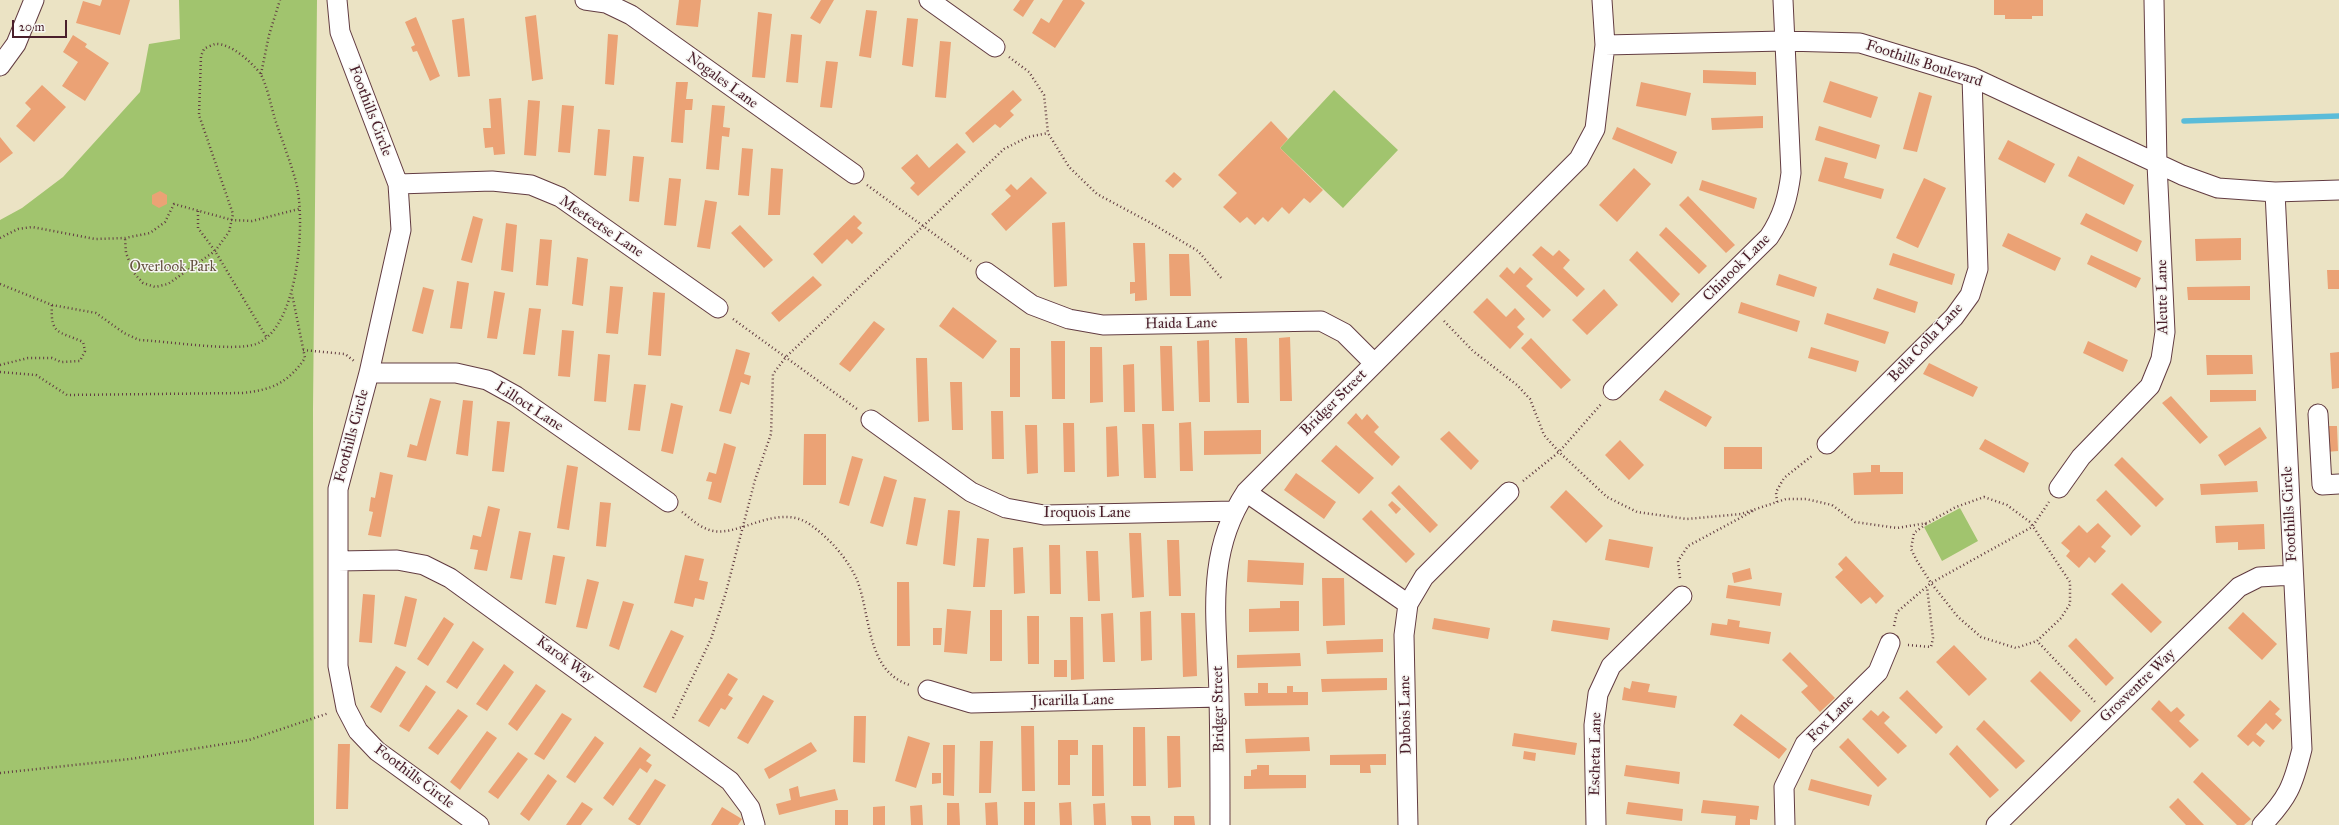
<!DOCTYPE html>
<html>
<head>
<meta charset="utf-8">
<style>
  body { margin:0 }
  #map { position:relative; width:2339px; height:825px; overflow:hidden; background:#ebe3c4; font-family:"IM FELL Great Primer",serif }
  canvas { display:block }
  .scale { position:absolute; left:12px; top:20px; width:55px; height:18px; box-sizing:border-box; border:2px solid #4a1f2b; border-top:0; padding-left:5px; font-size:12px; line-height:14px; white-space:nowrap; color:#4a1f2b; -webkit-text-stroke:3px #f6f6f2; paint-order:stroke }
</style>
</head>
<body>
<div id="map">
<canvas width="2339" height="825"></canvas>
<div class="scale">20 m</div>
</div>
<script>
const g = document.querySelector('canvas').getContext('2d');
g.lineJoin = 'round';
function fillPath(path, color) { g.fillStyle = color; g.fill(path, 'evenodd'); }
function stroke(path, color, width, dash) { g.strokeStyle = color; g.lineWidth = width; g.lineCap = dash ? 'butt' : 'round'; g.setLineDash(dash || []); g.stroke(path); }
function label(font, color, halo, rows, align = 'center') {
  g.font = font + ' "IM FELL Great Primer",serif'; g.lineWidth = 3; g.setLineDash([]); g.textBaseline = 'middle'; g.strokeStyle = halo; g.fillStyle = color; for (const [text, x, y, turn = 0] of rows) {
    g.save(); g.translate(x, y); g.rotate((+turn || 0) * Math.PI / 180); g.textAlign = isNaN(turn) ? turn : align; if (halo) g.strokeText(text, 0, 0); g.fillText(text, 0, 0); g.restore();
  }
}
fillPath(new Path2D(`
  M179,0H317L313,409L314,825H0V220L22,208L63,177L140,92L149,44L180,39Z
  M1334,90L1398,150L1343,208L1280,148Z
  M1960,508L1978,541L1942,561L1924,527Z`), '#a1c46e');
stroke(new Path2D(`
  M2184,121L2339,116`), '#5abcd9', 5.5);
fillPath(new Path2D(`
  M102,0H130L120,35L76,23L83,1L100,6Z
  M679,0H701L698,27L676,25Z
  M821,0H834L820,24L810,18Z
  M1020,0H1034L1023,17L1013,10Z
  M1063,0H1081L1085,3L1055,48L1032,33L1041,18L1049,23Z
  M1994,0H2043V16H2032V19H2005V15H1994Z
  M866,10L877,11L871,58L859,56Z
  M758,12L772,14L765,78L752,77Z
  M536,15L543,79L532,81L525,17Z
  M416,17L440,76L430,81L417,51L413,52L411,47L415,45L405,22Z
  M464,18L470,76L458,77L452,20Z
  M907,18L918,19L913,67L902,65Z
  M608,34L618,35L614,85L605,84Z
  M791,34L802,35L798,83L786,82Z
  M73,35L87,44L85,47L109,63L85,101L62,86L78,62L63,52Z
  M940,41L951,42L946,98L935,97Z
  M826,61L838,62L832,108L820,107Z
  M1703,70L1756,72V85L1703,83Z
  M1830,81L1878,97L1871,118L1823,102Z
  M676,82H688L686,99H693L692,110H685L683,143L671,142Z
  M1641,82L1691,93L1686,116L1636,106Z
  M42,85L66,107L34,142L16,126L31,109L25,103Z
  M1013,90L1022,100L1010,111L1014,115L1000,128L995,124L973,143L965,133Z
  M1919,92L1932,96L1917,152L1903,149Z
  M501,98L505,154L494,155L493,147L485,148L483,128H491L489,99Z
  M528,100L540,101L536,156L524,155Z
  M562,105L574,106L570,153L558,152Z
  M712,105L725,106L723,127L730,128L729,137L722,136L719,170L706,169Z
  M1763,116V128L1712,130L1711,118Z
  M1271,121L1288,139L1280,148L1323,190L1310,203L1304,198L1289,214L1282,207L1268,222L1263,217L1255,225L1247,217L1240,223L1223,207L1237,193L1218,175Z
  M1819,126L1880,145L1876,159L1815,140Z
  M1617,127L1677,152L1672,164L1612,139Z
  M598,129L610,130L606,176L594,175Z
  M0,137L13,153L0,163Z
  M2008,140L2055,164L2045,183L1998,159Z
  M957,143L966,152L918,196L910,188L915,183L901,168L917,154L929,168Z
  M742,148L753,149L749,196L738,195Z
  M633,156L644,157L639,202L629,201Z
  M2078,156L2134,185L2124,205L2068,176Z
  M1825,157L1848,163L1844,178L1884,189L1881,199L1818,181Z
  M771,168L783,169L780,215H768Z
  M1634,168L1651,184L1617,222L1599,205Z
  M1174,172L1182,179L1173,188L1165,181Z
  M1031,177L1047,193L1006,231L991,214L1011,196L1005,190L1011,184L1017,190Z
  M669,178L681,179L676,226L664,225Z
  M1924,178L1946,188L1918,248L1896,238Z
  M1702,180L1757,198L1754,209L1699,190Z
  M160,191L167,195V204L159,208L152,204V195Z
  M1688,196L1735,245L1726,253L1679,205Z
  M705,200L717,202L710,249L697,247Z
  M2086,213L2142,241L2137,252L2080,224Z
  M854,215L862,223L857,228L863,233L852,244L847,239L822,264L813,254Z
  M473,216L483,219L472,263L461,260Z
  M1065,222L1067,286L1054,287L1052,223Z
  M506,223L517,225L513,272L501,270Z
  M740,225L773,260L764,268L731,233Z
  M1666,227L1707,266L1699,274L1659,235Z
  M2008,233L2061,258L2055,271L2002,246Z
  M2241,238V260L2196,261L2195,239Z
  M540,239L552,240L548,286L536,285Z
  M1133,243H1145L1147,300L1135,301V293L1130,294V282H1135Z
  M1541,246L1553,256L1559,250L1570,260L1563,268L1585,289L1577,297L1532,255Z
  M1637,251L1680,294L1672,303L1629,260Z
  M1893,253L1955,274L1952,285L1889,265Z
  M1169,254H1189L1191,296H1170Z
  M2091,255L2141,278L2136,288L2087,264Z
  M577,257L588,259L583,306L572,304Z
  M1507,267L1514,274L1520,267L1533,279L1526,286L1551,310L1543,318L1499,276Z
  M2327,270H2339V289H2328Z
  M1779,274L1817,287L1814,297L1776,285Z
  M813,276L822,285L779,322L771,313Z
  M457,281L469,283L462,329L450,328Z
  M610,286L623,287L618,334L606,333Z
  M2250,286V300H2188L2187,287Z
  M423,287L434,290L423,334L412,331Z
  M1877,288L1918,302L1915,313L1873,299Z
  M1604,289L1618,305L1587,335L1572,320Z
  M494,291L505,293L497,339L487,338Z
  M653,292L665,293L661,356L648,355Z
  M1487,298L1506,317L1515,308L1525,319L1517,327L1524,334L1510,349L1473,312Z
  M1741,302L1800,321L1797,332L1738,313Z
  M953,307L997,341L983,359L939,326Z
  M529,308L541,309L535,355L523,354Z
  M1827,313L1889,332L1885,344L1824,324Z
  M874,321L885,329L850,372L839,364Z
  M562,330L574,331L570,377L558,376Z
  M1290,337L1292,401H1280L1279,338Z
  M1235,338H1247L1249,403H1237Z
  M1531,338L1571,380L1561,389L1521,348Z
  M1209,340L1210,402H1199L1197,341Z
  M1051,341H1065V399H1052Z
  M2088,341L2128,360L2123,372L2083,353Z
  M1160,346H1172L1174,411H1162Z
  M1090,347H1102L1103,402L1090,403Z
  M1811,347L1859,361L1856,372L1808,358Z
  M1010,348H1020V397H1010Z
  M736,349L750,353L744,374L751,376L749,385L741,382L731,414L719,411Z
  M2339,352V388L2332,389L2330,353Z
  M598,354L610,355L606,402L594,401Z
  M2206,355H2252L2253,374L2207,375Z
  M916,358H927L929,421L918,422Z
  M1929,363L1978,387L1973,397L1923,374Z
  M1134,364L1135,412H1124L1123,365Z
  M950,382H962L963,430H952Z
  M634,384L646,385L640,431L628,430Z
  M1665,390L1712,417L1706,427L1659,400Z
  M2210,390H2256V401L2210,402Z
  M2171,396L2208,437L2200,444L2162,403Z
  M430,398L441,401L426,461L407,457L410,444L417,446Z
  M463,400L473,401L468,456L456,454Z
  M671,403L683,406L673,454L661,451Z
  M991,411H1003L1004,459H992Z
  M1356,413L1362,420L1367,414L1379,427L1374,432L1400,457L1392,466L1347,423Z
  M497,421L510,422L504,472L492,471Z
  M1191,422L1193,471H1180L1179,423Z
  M1063,423H1074L1075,472H1064Z
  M1142,424H1154L1156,478H1144Z
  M1025,425H1037L1038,473L1027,474Z
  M1117,426L1119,476L1107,477L1106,427Z
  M2324,426H2337L2338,451L2326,452Z
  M2260,427L2267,438L2225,466L2218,455Z
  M1261,430V454L1204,455V431Z
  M1449,431L1479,461L1471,470L1440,439Z
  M804,434H826V485H803Z
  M1985,439L2029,463L2024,473L1979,449Z
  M1620,440L1644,465L1629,480L1605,455Z
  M724,443L736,447L721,503L708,499L712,482L706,481L709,472L716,474Z
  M1336,445L1374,478L1359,494L1321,461Z
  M1724,447H1762V469H1724Z
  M852,456L863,459L849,506L839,503Z
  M2122,457L2164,499L2156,507L2114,465Z
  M567,465L578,467L569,530L557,528Z
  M1871,465H1880V472H1903V494L1854,495L1853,473L1871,472Z
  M380,472L393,475L381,537L368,535L373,512L369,511L371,497L375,498Z
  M1296,473L1336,502L1324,519L1284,490Z
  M884,476L897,480L883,527L870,523Z
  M2257,481L2258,492L2201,495L2200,484Z
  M1399,485L1438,525L1430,533L1391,493Z
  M1566,490L1603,526L1586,543L1550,507Z
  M2106,490L2141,526L2131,536L2096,500Z
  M914,497L926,499L917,546L906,544Z
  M1392,501L1401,509L1396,514L1388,505Z
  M600,502L611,503L606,547L596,546Z
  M488,506L500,509L487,571L474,569L478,550L470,549L473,535L481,537Z
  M948,510L960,511L955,566L943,564Z
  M1371,510L1415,554L1406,563L1362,519Z
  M2098,523L2111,536L2101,547L2106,551L2095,563L2089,557L2079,568L2066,556L2070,551L2061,543L2079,525L2087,533Z
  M2264,524L2265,549L2238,550V542L2216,543L2215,526Z
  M519,531L531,533L522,580L510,578Z
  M1129,533H1141L1144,597L1132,598Z
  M977,538L989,539L985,587H973Z
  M1609,539L1653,547L1649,568L1605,560Z
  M1167,540H1179L1181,596H1169Z
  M1049,545H1060L1061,594H1050Z
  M1023,547L1025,593L1014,594L1013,548Z
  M1086,551H1098L1100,601H1088Z
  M553,555L565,557L556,605L545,603Z
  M685,555L704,559L699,580L708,582L704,600L695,598L693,607L674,603Z
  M1846,556L1884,596L1876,604L1870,597L1861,604L1835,577L1843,570L1838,564Z
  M1248,560L1304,563L1303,585L1247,582Z
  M1750,568L1752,579L1734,583L1732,573Z
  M1322,578H1344L1345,625L1323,626Z
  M587,579L599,582L587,629L576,627Z
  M897,582H909L910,646H897Z
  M2122,583L2162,622L2151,633L2111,594Z
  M1728,585L1782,593L1780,606L1726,598Z
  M363,594L375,595L372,643L359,642Z
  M405,596L417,599L406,647L394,644Z
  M623,601L634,604L619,650L609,646Z
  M1280,601H1299V631L1249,632V609L1280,608Z
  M947,609L971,611L967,654L944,652Z
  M990,610H1002V661H990Z
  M1151,611L1152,660L1141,661L1140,612Z
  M2243,612L2277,644L2262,660L2228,628Z
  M1113,613L1115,662H1103L1101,614Z
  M1181,613H1195L1197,676L1183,677Z
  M1027,616H1039V664H1028Z
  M444,617L454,624L428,666L417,659Z
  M1070,617H1083L1084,679L1071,680Z
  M1434,618L1490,628L1488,639L1432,629Z
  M1728,619L1740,621L1739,627L1771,632L1769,644L1710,635L1712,623L1727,625Z
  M1553,620L1610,628L1608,640L1551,631Z
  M933,628H942L941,645H933Z
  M671,630L684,636L656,693L643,687Z
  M2076,638L2114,678L2106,686L2068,646Z
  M1383,639V652L1327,654L1326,641Z
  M473,641L484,649L457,689L446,682Z
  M1954,645L1987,679L1969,696L1936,662Z
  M1790,652L1835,698L1820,712L1801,692L1808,686L1782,660Z
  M1300,653L1301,666L1237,668V655Z
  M1054,660H1067V677H1054Z
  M504,664L514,672L487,711L476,704Z
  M396,666L406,672L381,713L370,707Z
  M2040,671L2081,711L2071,722L2030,681Z
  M728,673L738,679L728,695L733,698L725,710L721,708L709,727L698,721Z
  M1387,678V690L1322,692L1321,679Z
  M1632,681L1650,684L1648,692L1677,696L1675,708L1622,700L1624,687L1630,689Z
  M1258,683H1268V693H1287V686H1293V692H1308V705L1245,706L1244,693H1258Z
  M536,684L546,691L517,731L508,724Z
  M426,685L436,692L409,732L399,726Z
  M1907,690L1943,727L1936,734L1899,698Z
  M763,695L774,701L748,744L737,738Z
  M2159,700L2171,712L2177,707L2185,715L2179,721L2199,740L2190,748L2151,709Z
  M2270,700L2280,709L2275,714L2282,720L2273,730L2266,723L2256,734L2265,741L2260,747L2253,741L2248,746L2237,736Z
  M458,709L468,716L438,755L428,748Z
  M1871,710L1878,716L1883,711L1890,717L1884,723L1907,746L1898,754L1862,719Z
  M562,713L572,719L544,760L534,754Z
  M1741,714L1787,749L1779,759L1733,725Z
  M854,716H866L865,763L853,762Z
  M1984,720L2025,761L2016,769L1976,729Z
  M1021,726H1034L1035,791H1022Z
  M1133,727H1145L1146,786H1133Z
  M487,731L497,738L460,790L450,782Z
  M1514,733L1577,743L1575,755L1512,746Z
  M595,736L604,743L575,783L566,777Z
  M908,736L930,743L916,788L895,781Z
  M1167,736H1180L1181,787L1168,788Z
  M1309,737L1310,751L1246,753L1245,739Z
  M1848,738L1887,779L1878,787L1839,747Z
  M1058,740H1078V755H1070V785H1058Z
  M980,741H993L991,793H979Z
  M811,742L817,751L769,779L764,769Z
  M338,744H350L348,809H336Z
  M943,745H955L954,796L943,795Z
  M1092,745H1103L1104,796H1092Z
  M1957,745L1999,790L1990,798L1949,754Z
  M640,747L651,755L646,761L652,765L647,773L640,768L613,806L603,798Z
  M1524,751L1536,753L1535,761L1523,759Z
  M518,752L528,759L498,799L488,792Z
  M1386,754V765H1370L1371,773H1360V765H1330V755Z
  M1257,765H1269V775H1306V788L1244,789V776H1251V770L1257,769Z
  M1626,765L1680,772L1679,784L1624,776Z
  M2202,772L2251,819L2244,825H2237L2193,782Z
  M932,773H941V783L932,784Z
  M548,774L557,781L529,821L520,814Z
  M655,779L666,785L640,825H637L628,819Z
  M1811,779L1872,795L1869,806L1808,790Z
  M798,786L800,797L835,789L838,800L779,815L776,804L791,800L789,789Z
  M2178,798L2204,825H2186L2169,807Z
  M1703,800L1759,806L1757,820L1750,819V825H1735L1736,816L1701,813Z
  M582,802L593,809L581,825H566Z
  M997,802L998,825H986L985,803Z
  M1024,802H1035V825H1024Z
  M1071,802L1072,825H1060L1059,803Z
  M1628,802L1683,809L1682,821L1626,814Z
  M947,803H959L960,825H947Z
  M1105,803L1106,825H1094L1093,804Z
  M922,805L923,825H911L910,806Z
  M885,806V825H873V807Z
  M722,807L742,819L738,825H711Z
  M835,810H848V825H835Z
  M1131,816H1150L1151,825H1132Z
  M1174,816H1194L1195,825H1174Z`), '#eba275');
const minor = new Path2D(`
  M337,0L340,32L398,184L401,230L369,373L338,489V666L346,708L358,731L377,751L479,825
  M585,0L606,3L631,15L854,174
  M929,0L995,47
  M1602,0L1605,45L1784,41L1860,43L1972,77L2182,175L2218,188L2275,192L2339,190
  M0,66L16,44L34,0
  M398,184L492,181L531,185L560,197L718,308
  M986,272L1032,305L1069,319L1103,325L1321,321L1344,333L1374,363
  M369,373H456L487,380L516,396L668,502
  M1613,390L1769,237C1783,216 1788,197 1791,173L1783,0
  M2318,414L2322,485L2339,484
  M871,420L971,492L1006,508L1044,515L1234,511
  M1827,444L1954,317L1970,295L1978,269L1972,77
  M2059,488L2081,457L2150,386L2161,359L2165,332L2157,164L2154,0
  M1246,492L1408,604
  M338,561L397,560L424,565L450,578L730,781L750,808L755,825
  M928,690L971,703L1219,697
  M1220,825C1220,783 1220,740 1219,698C1218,624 1203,557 1246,492L1579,159L1595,129L1605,45
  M1408,825L1404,635L1408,604L1424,577L1509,492
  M1596,825L1594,725L1598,694L1611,666L1682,596
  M1785,825L1784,787L1805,744L1878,672L1890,643
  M1996,825L2239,587L2259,577L2293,575
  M2262,825C2288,798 2293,786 2302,749L2275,192`);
stroke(minor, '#623c42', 21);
stroke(new Path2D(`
  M1009,57L1029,72L1044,95L1048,133L1069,167L1097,194L1151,223L1198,251L1222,279
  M261,74L269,35L280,0
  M867,185L971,261
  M198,211V228L215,251L267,338
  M0,238L18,229L32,227L95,239L125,238L150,233L165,222L174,204L232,220L252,221L299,209
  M0,284L52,305L96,313L124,333L139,340C166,341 234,352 256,344C299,328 306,220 296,182C290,160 281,138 274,116C271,105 266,82 260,73C251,62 231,43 215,44C212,45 207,47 204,49L201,56L199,115L233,214L229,232L215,251L168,284L155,287L143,283L134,273L126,253L125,238
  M733,319L857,409
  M1444,321L1473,351L1517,385L1530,399L1544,435L1559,452L1607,497L1637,512L1687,519L1741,514L1786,499H1806L1832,505L1855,522L1897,528L1927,523L1956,507L1984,497L2007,505L2030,522L2070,582V604L2061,618L2037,641L2096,703
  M303,350L345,354L354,361
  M0,365L28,358H52L61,362L80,361L85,351L83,342C59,331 50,335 52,305
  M0,372L36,375L67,395L242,393C272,390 288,383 305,358L292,294
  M1523,481L1559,452L1602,403
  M1777,502L1776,492L1784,478L1813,455
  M682,512C689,517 698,526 707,529C735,542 778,499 812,526C830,539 848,559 857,580C871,615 866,672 910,685
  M1926,524L1914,533L1911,549L1917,561L1931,583L1958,617L1981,637L2016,648L2037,641
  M1680,578L1678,561L1688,546L1753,511
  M1894,626L1897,612L1931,583L2032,527L2049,502
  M1908,645L1931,647L1933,638L1927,587
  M673,718L711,639L726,592L755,480L771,434L773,374L786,357L1004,149L1028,137L1048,133
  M0,773L130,759L249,740L329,713`), '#623c42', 2.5, [1, 3]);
stroke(minor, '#fff', 19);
label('15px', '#4a1f2b', '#f6f6f2', [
  ["Foothills Boulevard",1924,64,18],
  ["Nogales Lane",722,81,36],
  ["Foothills Circle",370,111,69],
  ["Meeteetse Lane",601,227,34],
  ["Chinook Lane",1737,268,-45],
  ["Aleute Lane",2163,297,-91],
  ["Haida Lane",1181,324,-1],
  ["Bella Colla Lane",1926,343,-47],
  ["Bridger Street",1334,403,-45],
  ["Lilloct Lane",529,407,33],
  ["Foothills Circle",352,436,-75],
  ["Iroquois Lane",1087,513],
  ["Foothills Circle",2290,514,-93],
  ["Karok Way",565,660,36],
  ["Grosventre Way",2138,686,-44],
  ["Jicarilla Lane",1073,701,-1],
  ["Bridger Street",1219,709,-91],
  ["Dubois Lane",1406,715,-91],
  ["Fox Lane",1831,719,-45],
  ["Escheta Lane",1596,754,-89],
  ["Foothills Circle",414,777,37]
]);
label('15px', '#64513f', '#f6f6f2', [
  ["Overlook Park",173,267]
]);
</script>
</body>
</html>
